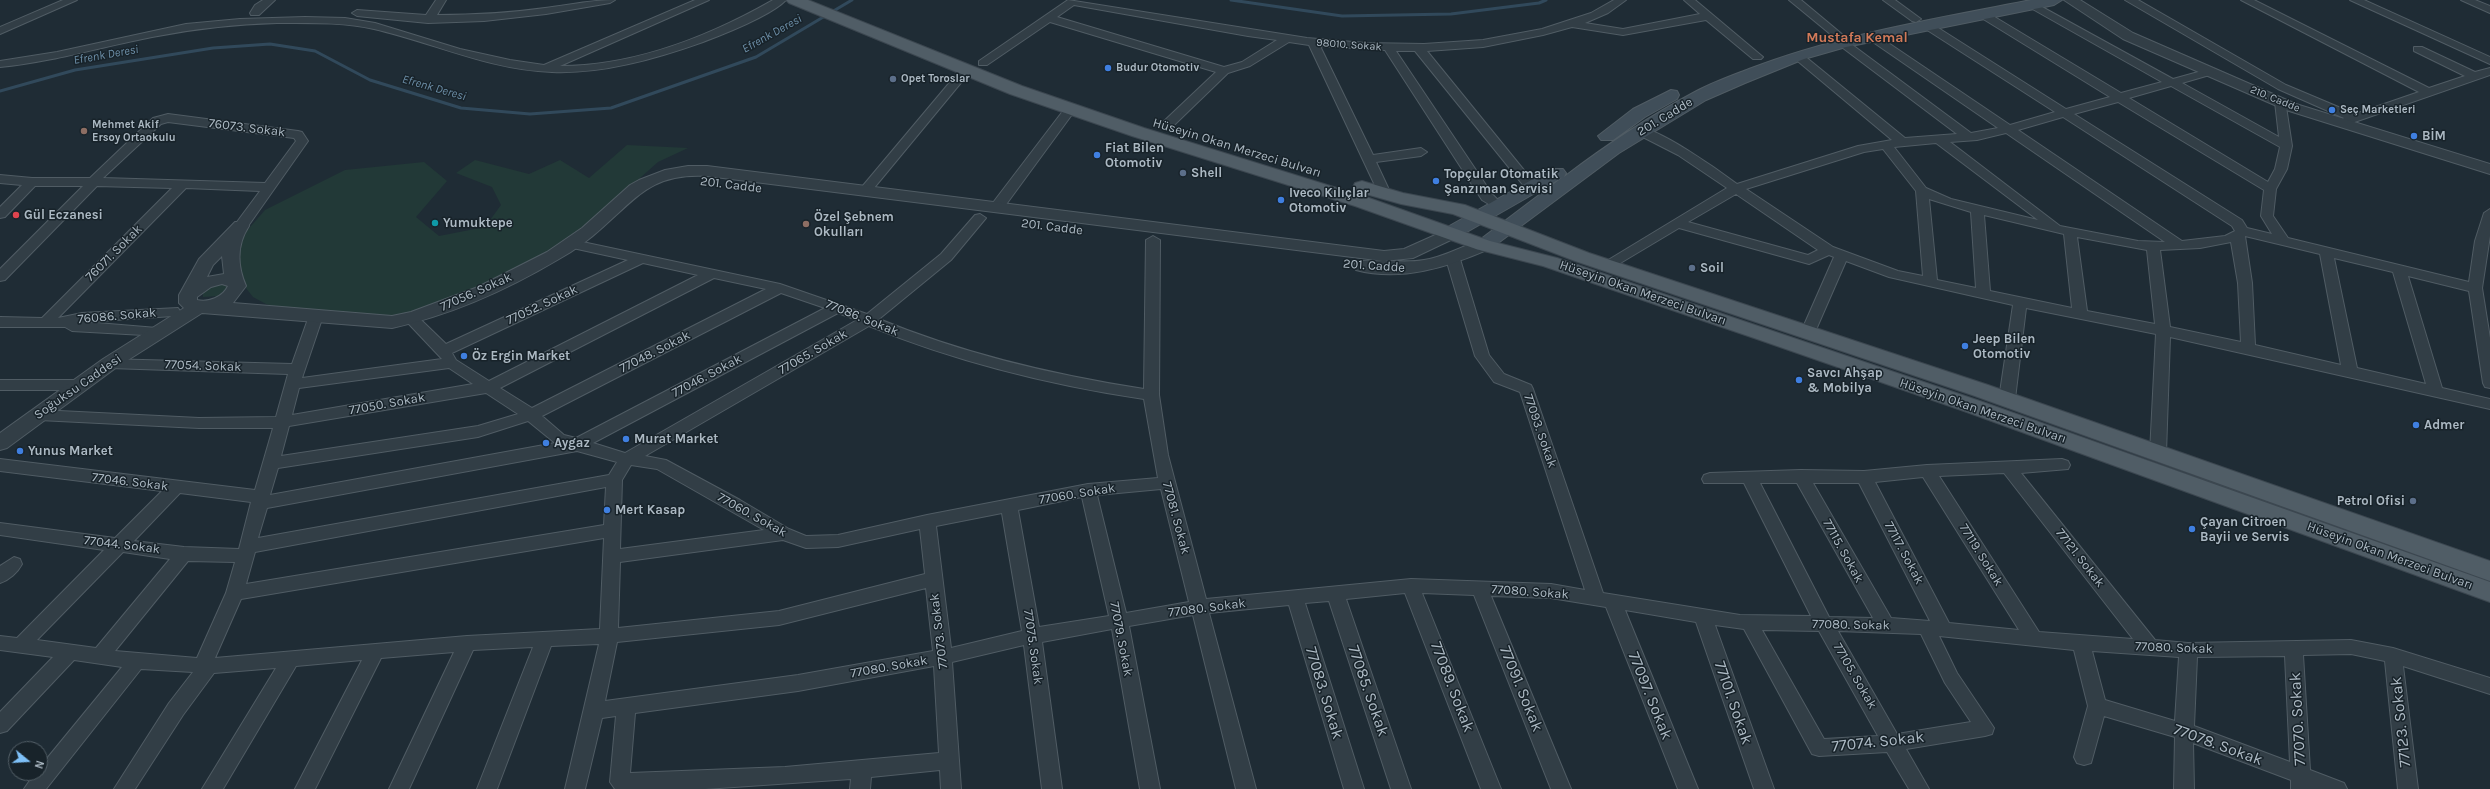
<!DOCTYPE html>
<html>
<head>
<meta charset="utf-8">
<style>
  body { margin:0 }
  #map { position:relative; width:2490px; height:789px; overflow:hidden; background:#1f2c35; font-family:Karla,sans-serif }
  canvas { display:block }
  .north { position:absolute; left:8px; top:741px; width:40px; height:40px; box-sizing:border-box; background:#18232a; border:1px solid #535f67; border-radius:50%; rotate:108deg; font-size:11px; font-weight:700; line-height:16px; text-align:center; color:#acb9c3 }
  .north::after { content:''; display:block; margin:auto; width:14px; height:18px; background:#7ec0f7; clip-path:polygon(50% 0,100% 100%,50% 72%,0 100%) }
</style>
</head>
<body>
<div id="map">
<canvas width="2490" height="789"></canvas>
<div class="north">N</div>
</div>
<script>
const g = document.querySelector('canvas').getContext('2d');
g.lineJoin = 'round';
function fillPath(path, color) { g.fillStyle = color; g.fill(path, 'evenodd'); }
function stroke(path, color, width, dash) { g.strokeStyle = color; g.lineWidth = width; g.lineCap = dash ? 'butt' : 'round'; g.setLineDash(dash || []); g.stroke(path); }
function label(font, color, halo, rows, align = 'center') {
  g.font = font + ' Karla,sans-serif'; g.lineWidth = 3; g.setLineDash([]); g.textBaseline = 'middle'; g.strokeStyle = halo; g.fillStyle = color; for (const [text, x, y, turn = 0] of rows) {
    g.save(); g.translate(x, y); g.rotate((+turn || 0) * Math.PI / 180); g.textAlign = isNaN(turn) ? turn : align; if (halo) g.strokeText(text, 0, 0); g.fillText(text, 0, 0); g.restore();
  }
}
fillPath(new Path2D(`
  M627,145L688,148L658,162L574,237L495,282L399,317L281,309L266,304L253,297L238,278L237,242L265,210L345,170L424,162L447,181L416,217L439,236L485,227L501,205L492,187L456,173L475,160L529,174L560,160L589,178Z
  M219,283L229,287L218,296L203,297V290Z`), '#223937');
stroke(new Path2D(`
  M1231,0L1342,16L1451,14L1539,3L1546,0
  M0,91L75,70L213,48L270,44L315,51L370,80L461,108L530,114L611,108L756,57L852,0`), '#31495b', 3);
const minor = new Path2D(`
  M63,0H77L0,34V27Z
  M263,0H275L259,15H251L250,13L255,5Z
  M436,0H446L437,15C473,15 509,13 545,8C569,5 591,0 615,0L610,3L546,14L484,21L428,23L357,16L352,13L357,10L426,15Z
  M695,0H709L560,66C634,66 710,36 773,0H786C772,15 724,34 703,42C655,59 603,74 552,72C490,70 434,43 374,29C343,22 309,23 277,23C235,24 193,29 152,37C101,47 52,62 0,67V61L57,52L186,24L240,19L305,17L345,18L375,23L460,49L510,60L544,65Z
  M1068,0L1307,38L1365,43L1424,44L1483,40L1542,29L1591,13L1614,0H1626L1608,13L1585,23L1623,29L1700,14L1684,0H1695L1763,57L1761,59H1753L1706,20L1623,35L1572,27L1543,35L1483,47L1427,51L1536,185L1538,188L1536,191H1528L1415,51H1396L1492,194L1503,205L1497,209L1482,200L1385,50L1320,46L1373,155L1421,148L1427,152L1421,156L1376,162L1391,194L1385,198L1379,194L1309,45L1289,42L1250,66L1228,73L1170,129L1166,130L1160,126L1162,123L1216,72L1050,22L987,65H979V61ZM1074,5L1248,36L1277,40L1242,62L1224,67L1057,17Z
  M1789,0H1801L1843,35L1842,37H1834Z
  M1883,0H1895L1921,19L1916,22L1912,21Z
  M2125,0H2138L2286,85L2355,114L2419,92L2241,0H2254L2429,88L2465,76L2414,51V47H2422L2475,72L2490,68V75L2346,125L2340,121L2344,118L2278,89Z
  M2350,0H2364L2490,57V64Z
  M2461,0H2475L2490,6V13Z
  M2033,2L2173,79L2209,69L2213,70V74L2182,83L2279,137L2275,102L2281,99L2285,100L2292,146L2287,169L2276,189L2273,216L2288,238L2469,282L2475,241L2484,213L2490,209V236L2482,288L2490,338V388L2485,387L2483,383L2469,291L2408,276L2442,388L2490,399V409L2170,337L2166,453L2164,457H2152L2150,453L2156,334L2026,308L2015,399L2012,403H2002L1999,399L2013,305L1889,277L1846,261L1815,332L1808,337L1801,332L1834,257L1829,255L1809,264L1679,228L1612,268L1607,269L1600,265L1727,188L1678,155L1637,134L1635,131L1637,128C1654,124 1721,172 1737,184L1858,146L1892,140L1794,58V54H1802L1905,138L1957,134L1839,45V41H1847L1971,133L1998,128L1870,40V36H1878L2010,125L2055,112L1924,28V24H1932L2066,109L2110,97L1980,17V13H1988L2121,93L2162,82L2029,7L2028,5ZM2171,86L2280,147L2275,169L2268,182L2129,98ZM2118,102L2264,190L2261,216L2272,234L2247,228L2242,220L2074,114ZM2063,117L2232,226L2235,231L2225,236L2182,241L2018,130ZM2006,133L2165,242L2138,241L2060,226L1950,142L1977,140ZM1936,143L2038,220L1951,199L1926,188L1894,147ZM1883,149L1916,191L1923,276L1898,271L1833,247L1746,189L1864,152ZM1736,194L1818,250L1808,255L1688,222ZM1929,199L1971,212L1976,288L1937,280ZM1984,215L2064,234L2072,308L1990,291ZM2245,236L2320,254L2341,365L2255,345L2252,283ZM2077,237L2147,250L2155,324L2087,311ZM2231,242L2238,283L2241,342L2170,327L2160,250L2200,248ZM2334,258L2393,272L2426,384L2357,368Z
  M965,68L971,71L969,73L869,194H861L859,191L861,188L961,69Z
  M1070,105L1076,109L1002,210H992L991,207L992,204L1066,107Z
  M168,114L298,131L302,132L308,141L246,229H236L234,226L260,191L186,188L58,318L82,313L178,308L180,311L173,316L85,322L157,328L164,333L162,336L72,331L65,327H0V317L42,318L172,188L97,186L5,280L0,281V269L83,186H35L5,217L0,218V207L22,185L0,183V175L32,178H90L153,118ZM168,122L294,138L296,141L265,183L103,178L161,124Z
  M980,214L986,218L951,260L879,319C964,354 1053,375 1144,389L1146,240L1153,236L1160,240L1159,395L1168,455L1206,599L1411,579L1551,584L1585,590L1520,392L1494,382L1475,356L1446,259L1453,255L1460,259L1489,355L1504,374L1531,385L1533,389L1603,593L1740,615L1811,616L1744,483H1704L1702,479L1704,475L1710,473L1801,470L1864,471L1927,465L2062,459L2068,461L2070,465L2068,469L2021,473L2155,640L2188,643L2351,640L2393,648L2490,678V694L2403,666L2418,789H2398L2385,661L2351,654L2303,655L2310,770L2344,783L2347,789H2291V780L2193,743L2194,789H2174L2175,737L2104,716L2091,763L2084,765L2077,763L2074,757L2088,706L2074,650L1939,636L1957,673L1994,728L1992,734L1985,736L1906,749L1929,789H1909L1887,752L1819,756L1812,754L1744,629L1715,625L1774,789H1754L1696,622L1625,610L1698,789H1678L1606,607L1551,598L1491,596L1571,789H1551L1474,595L1422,593L1501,789H1481L1405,593L1346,599L1411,789H1391L1329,601L1305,603L1364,789H1344L1289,605L1209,613L1256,789H1236L1193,615L1129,626L1160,789H1140L1112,629L1042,642L1062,789H1042L1024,645L952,662L961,789H941L940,770L871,777L870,789H850L851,779L705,789H615L610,782L616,716L602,718L585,789H565L599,644L551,646L497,789H477L533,647L473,650L409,789H389L454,652L381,658L315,789H295L362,660L296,666L223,789H202L276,668L214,673L183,715L135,789H114L169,703L193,672L141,669L46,789H24L35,773H40V767L122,667L74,660L7,731L0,733V712L53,657L0,650V636L17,638L104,550L0,535V523L115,538L162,491L0,471V459L255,490L273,428H199L39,420L34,419L31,415L34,411L39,410L199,418L276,417L288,374L110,368L103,363L105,359L292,364L309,316L316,311L323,316L302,378L442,359L407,322L405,319L407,316H417L446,344L628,260L568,247L566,244L573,240L780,284L867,314L941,254L975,215ZM643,263L698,275L489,381L456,360L452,353ZM714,278L766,289L532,408L500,388ZM781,293L825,308L576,438L564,435L542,416ZM838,313L857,320L625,453L593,443ZM869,326C957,362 1050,385 1144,399L1158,478L1088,484L927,515L838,535L806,536L789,529L740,500L666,460L645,456ZM449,368L473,384L292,415L299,388ZM486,393L518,414L478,426L281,456L289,426ZM528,421L555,443L270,495L278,468L478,437ZM577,451L617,462L609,475L258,538L267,508ZM631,465L657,469L764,530L620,549L622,480ZM2004,473L2133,639L2039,632L1939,476ZM1923,477L2019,630L1949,623L1875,482ZM1760,483H1797L1873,618L1829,617ZM1813,483H1859L1930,621L1891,618ZM606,487L604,525L246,584L255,552ZM1161,489L1189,602L1126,613L1097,495ZM180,493L251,502L239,549L184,547L134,541ZM1082,497L1109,616L1039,627L1018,510ZM1002,513L1022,631L951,648L936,526ZM920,529L925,574L779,611L618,628L620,562L783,540L806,548L838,547ZM604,538L600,629L467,636L215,658L241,599ZM123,552L170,559L96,648L37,640ZM188,561L235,562L226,593L197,658L115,651ZM926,588L933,651L798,675L605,701L617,642L779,625ZM1762,630L1819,631L1878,736L1824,739ZM1838,631L1921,634L1945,683L1971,722L1897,734ZM2092,651L2179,657L2175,721L2105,700ZM2285,656L2290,762L2194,726L2197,657ZM934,666L939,753L785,767L630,773L635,713L798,691Z
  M0,380H80L85,381L87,385L85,389L80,390H0Z
  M14,557L20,559L22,564C18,572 9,580 0,583V566Z`);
const tertiary = new Path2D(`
  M2064,0H2080L2133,33L2296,104L2490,164V174L2286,110L2123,39Z
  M688,166H707L1384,251L1404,249L1451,228L1457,229L1459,233L1457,237L1413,258L1384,261L707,176C654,173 639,195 603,227C590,239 575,250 559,259C507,290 451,315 392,328L202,313L117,367L7,448L0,450V433L103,359L184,308L179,303V295L199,259L235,222H247L249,226C237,244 237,265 246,286L233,303L392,316L411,312L478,287L547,252L582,228L630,185L639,180L665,170ZM222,256L224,274L207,277L213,265ZM222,284L228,286C223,297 208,303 197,300V297L211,287Z
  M1483,240L1489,241L1491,245L1489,249C1448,267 1401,282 1356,270L1353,266L1356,262C1374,258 1402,264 1424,260C1445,257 1463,245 1483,240Z`);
const secondary = new Path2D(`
  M2031,0H2062L2054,5L1846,47L1804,59L1745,83L1706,100L1619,153L1490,249L1483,251L1476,249L1473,245L1563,177L1458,237H1444L1441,233L1444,229L1551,169H1563L1566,173L1564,177C1605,146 1648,117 1693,93C1711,83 1731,76 1749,69C1840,34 1936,19 2031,0Z
  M1671,90L1677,91L1679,95L1677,99L1645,117L1613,140H1601L1598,136L1633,109Z`);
const primary = new Path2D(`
  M786,0H808L1022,86L1144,128L1369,198L1490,241L1557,258L1980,401L2490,582V602L1964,411L1757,339L1543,266L1476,249L1355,206L1132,136L1010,94L789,3Z
  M1362,181L1403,193L1465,205L1589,253L1988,385L2490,561V581L1972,395L1575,261L1453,214L1401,204L1355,191L1353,187L1355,183Z`);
stroke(minor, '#505c64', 2);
stroke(tertiary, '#505c64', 2);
stroke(secondary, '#505c64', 2);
stroke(primary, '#3c4750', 2);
fillPath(minor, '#323e46');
fillPath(tertiary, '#323e46');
fillPath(secondary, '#404e59');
fillPath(primary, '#505d66');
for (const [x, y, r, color] of [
  [1108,68,4,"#3f7fe0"],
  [893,79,4,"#5c6f8a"],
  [2332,110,4,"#3f7fe0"],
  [84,131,4,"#8d6e63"],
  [2414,136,4,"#3f7fe0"],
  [1097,155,4,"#3f7fe0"],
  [1183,173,4,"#5c6f8a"],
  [1436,181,4,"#3f7fe0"],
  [1281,200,4,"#3f7fe0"],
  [16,215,4,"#e0444e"],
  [435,223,4,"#0f9aa8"],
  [806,224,4,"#8d6e63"],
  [1692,268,4,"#5c6f8a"],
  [1965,346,4,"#3f7fe0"],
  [464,356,4,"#3f7fe0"],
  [1799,380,4,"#3f7fe0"],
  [2416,425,4,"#3f7fe0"],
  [626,439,4,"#3f7fe0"],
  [546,443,4,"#3f7fe0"],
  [20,451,4,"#3f7fe0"],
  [2413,501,4,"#5c6f8a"],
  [607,510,4,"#3f7fe0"],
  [2192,529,4,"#3f7fe0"]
]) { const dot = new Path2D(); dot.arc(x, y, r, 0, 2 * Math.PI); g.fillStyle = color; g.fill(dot); stroke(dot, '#18232a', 1.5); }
label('11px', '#acb9c3', '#18232a', [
  ["98010. Sokak",1349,45,4],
  ["210. Cadde",2275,99,22]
]);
label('bold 11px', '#acb9c3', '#18232a', [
  ["Budur Otomotiv",1116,68],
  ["Opet Toroslar",901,79],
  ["Seç Marketleri",2340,110],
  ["Mehmet Akif",92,125],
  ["Ersoy Ortaokulu",92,138]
], 'left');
label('italic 12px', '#6d8fa8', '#18232a', [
  ["Efrenk Deresi",772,34,-29],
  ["Efrenk Deresi",106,55,-10],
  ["Efrenk Deresi",434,88,16]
]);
label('13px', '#acb9c3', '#18232a', [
  ["201. Cadde",1665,117,-31],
  ["76073. Sokak",247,128,7],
  ["Hüseyin Okan Merzeci Bulvarı",1237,148,17],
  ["201. Cadde",731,185,7],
  ["201. Cadde",1052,227,7],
  ["76071. Sokak",114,253,-45],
  ["201. Cadde",1374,266,4],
  ["77056. Sokak",476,292,-24],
  ["Hüseyin Okan Merzeci Bulvarı",1643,293,19],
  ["77052. Sokak",542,305,-25],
  ["76086. Sokak",117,316,-5],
  ["77086. Sokak",862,318,22],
  ["77048. Sokak",655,352,-27],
  ["77065. Sokak",813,352,-30],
  ["77054. Sokak",203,366,2],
  ["77046. Sokak",707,376,-28],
  ["Soğuksu Caddesi",78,387,-35],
  ["77050. Sokak",387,404,-10],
  ["Hüseyin Okan Merzeci Bulvarı",1983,411,19],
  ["77093. Sokak",1540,431,71],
  ["77046. Sokak",130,482,7],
  ["77060. Sokak",1077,494,-9],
  ["77060. Sokak",752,515,29],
  ["77081. Sokak",1176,518,75],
  ["77044. Sokak",122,545,7],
  ["77115. Sokak",1843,551,61],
  ["77117. Sokak",1904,553,62],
  ["77119. Sokak",1981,555,58],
  ["Hüseyin Okan Merzeci Bulvarı",2390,556,20],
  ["77121. Sokak",2080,558,52],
  ["77080. Sokak",1530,592,4],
  ["77080. Sokak",1207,608,-7],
  ["77080. Sokak",1851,625,1],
  ["77073. Sokak",939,631,-97],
  ["77079. Sokak",1121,639,79],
  ["77075. Sokak",1033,647,82],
  ["77080. Sokak",2174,648,2],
  ["77080. Sokak",889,667,-10],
  ["77105. Sokak",1855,676,60]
]);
label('bold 13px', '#acb9c3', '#18232a', [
  ["BİM",2422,136],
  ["Fiat Bilen",1105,148],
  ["Otomotiv",1105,163],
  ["Shell",1191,173],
  ["Topçular Otomatik",1444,174],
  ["Şanzıman Servisi",1444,189],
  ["Iveco Kılıçlar",1289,193],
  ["Otomotiv",1289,208],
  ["Gül Eczanesi",24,215],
  ["Özel Şebnem",814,217],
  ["Okulları",814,232],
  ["Yumuktepe",443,223],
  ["Soil",1700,268],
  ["Jeep Bilen",1973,339],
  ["Otomotiv",1973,354],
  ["Öz Ergin Market",472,356],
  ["Savcı Ahşap",1807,373],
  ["& Mobilya",1807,388],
  ["Admer",2424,425],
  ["Murat Market",634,439],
  ["Aygaz",554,443],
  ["Yunus Market",28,451],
  ["Petrol Ofisi",2405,501,"right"],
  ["Mert Kasap",615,510],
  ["Çayan Citroen",2200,522],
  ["Bayii ve Servis",2200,537]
], 'left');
label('bold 14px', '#d27a59', '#18232a', [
  ["Mustafa Kemal",1857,38]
]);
label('16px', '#acb9c3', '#18232a', [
  ["77089. Sokak",1452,687,69],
  ["77091. Sokak",1521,689,68],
  ["77085. Sokak",1368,691,71],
  ["77083. Sokak",1324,693,73],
  ["77097. Sokak",1650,696,68],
  ["77101. Sokak",1733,703,71],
  ["77070. Sokak",2298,719,-93],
  ["77123. Sokak",2401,722,-96],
  ["77074. Sokak",1878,742,-6],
  ["77078. Sokak",2218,745,20]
]);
</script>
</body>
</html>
